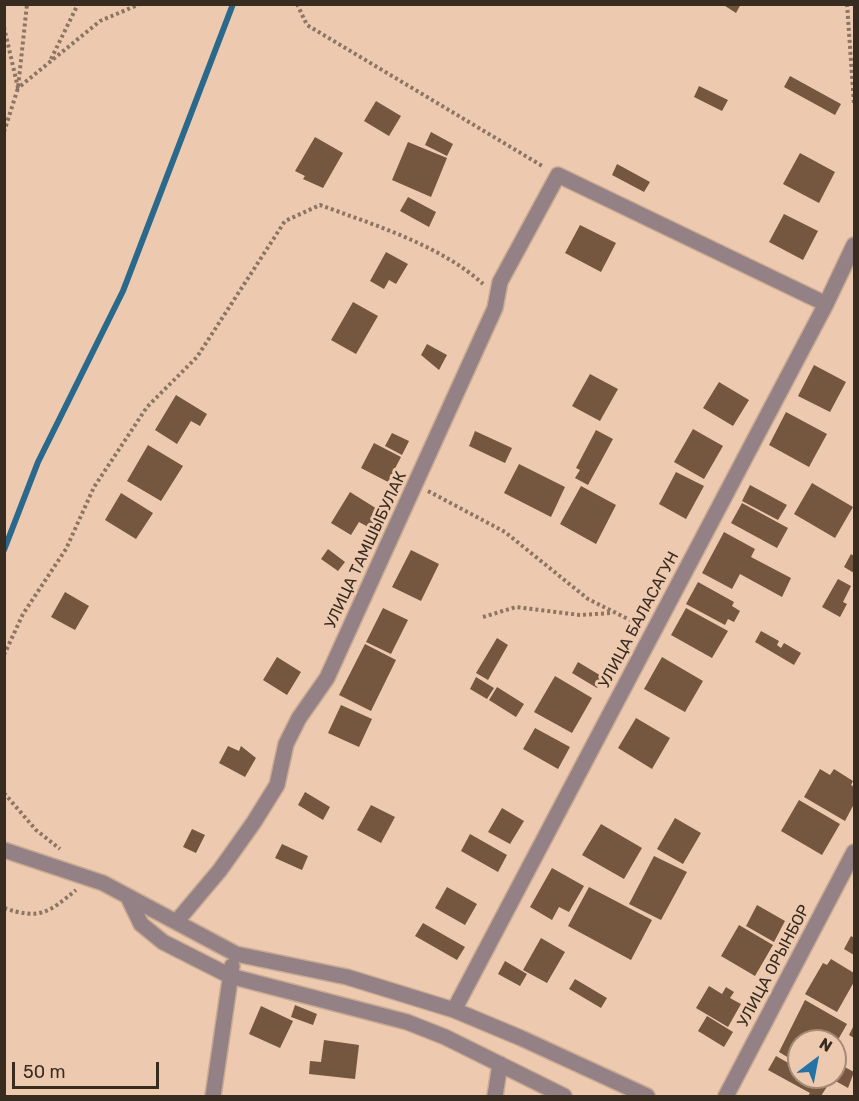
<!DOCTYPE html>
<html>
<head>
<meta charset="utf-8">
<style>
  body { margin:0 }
  #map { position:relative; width:859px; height:1101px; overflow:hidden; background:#edcaaf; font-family:Rubik,sans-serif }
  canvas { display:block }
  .frame { position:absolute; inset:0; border:6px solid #382b20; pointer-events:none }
  .north { position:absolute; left:787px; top:1029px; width:60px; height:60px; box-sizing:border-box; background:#edcaaf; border:2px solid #a58a76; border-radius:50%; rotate:32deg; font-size:16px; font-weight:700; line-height:24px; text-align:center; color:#382b20 }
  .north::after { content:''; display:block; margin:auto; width:21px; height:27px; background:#2373a5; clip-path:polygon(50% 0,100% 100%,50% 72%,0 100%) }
  .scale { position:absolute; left:12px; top:1062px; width:147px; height:27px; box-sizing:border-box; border:3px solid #382b20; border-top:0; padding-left:8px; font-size:18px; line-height:21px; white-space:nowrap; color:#382b20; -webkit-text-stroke:4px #edcaaf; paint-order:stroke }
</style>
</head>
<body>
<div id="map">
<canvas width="859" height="1101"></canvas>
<div class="frame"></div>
<div class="north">N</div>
<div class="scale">50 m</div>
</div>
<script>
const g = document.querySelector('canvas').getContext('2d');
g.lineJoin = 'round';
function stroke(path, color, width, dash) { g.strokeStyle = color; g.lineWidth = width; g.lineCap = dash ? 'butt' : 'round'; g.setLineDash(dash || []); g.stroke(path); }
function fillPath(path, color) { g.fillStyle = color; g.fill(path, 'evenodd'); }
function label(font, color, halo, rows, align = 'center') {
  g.font = font + ' Rubik,sans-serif'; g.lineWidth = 6; g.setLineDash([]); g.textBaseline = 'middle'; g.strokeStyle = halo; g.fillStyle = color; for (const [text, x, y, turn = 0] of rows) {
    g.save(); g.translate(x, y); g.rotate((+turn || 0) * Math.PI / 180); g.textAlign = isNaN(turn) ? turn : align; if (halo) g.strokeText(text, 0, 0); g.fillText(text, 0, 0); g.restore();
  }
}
stroke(new Path2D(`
  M4,550L38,462L123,291L233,4`), '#2a698c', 6);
fillPath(new Path2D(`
  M722,4H741L736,13Z
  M790,76L841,104L835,115L784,87Z
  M699,86L728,100L722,111L694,97Z
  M376,101L401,116L389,136L364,121Z
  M431,132L453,144L447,156L425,145Z
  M315,137L343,153L323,188L303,179L305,176L295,171Z
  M408,142L447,158L431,197L392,180Z
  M800,153L835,172L819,203L783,184Z
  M617,164L650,182L644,192L612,175Z
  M408,197L436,212L429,227L400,211Z
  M784,214L818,231L803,260L769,242Z
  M580,225L616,243L601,272L565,253Z
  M386,252L408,264L396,284L389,280L384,289L370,281Z
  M353,302L378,316L356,354L331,340Z
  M427,344L447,355L439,370L421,355Z
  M814,365L846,382L830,412L798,396Z
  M590,374L618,389L600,421L572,406Z
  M719,382L749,400L733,426L703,408Z
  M176,395L207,414L200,426L191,421L177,444L155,430Z
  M786,412L827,434L809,467L769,445Z
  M693,429L723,446L704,479L674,462Z
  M596,430L613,439L588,485L575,478L580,470L576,468Z
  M475,431L512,448L505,463L469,446Z
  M392,433L409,441L402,455L385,446Z
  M374,443L401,457L388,482L361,468Z
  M148,445L183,466L161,501L127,481Z
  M519,464L565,487L551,517L504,493Z
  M676,472L704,486L686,519L659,504Z
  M812,483L853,507L835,538L794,514Z
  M750,485L787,505L778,520L742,501Z
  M581,486L616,505L596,544L560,524Z
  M350,492L382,512L372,529L359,522L351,535L331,523Z
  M121,493L153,513L136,539L105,520Z
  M742,503L788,528L777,548L731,523Z
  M724,532L755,549L751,557L791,578L782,597L740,574L732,589L702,573Z
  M328,549L345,562L338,571L321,559Z
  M411,550L439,564L421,601L392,587Z
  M851,554L854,556V573L844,567Z
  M838,579L851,586L843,602L847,604L840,617L822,607Z
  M698,582L734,602L732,606L740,611L734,622L728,619L725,625L686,604Z
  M65,592L89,606L75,630L51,617Z
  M383,608L408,620L391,654L366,642Z
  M686,608L728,631L712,658L671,635Z
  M761,631L779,641L777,645L781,648L784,643L801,653L794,665L755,642Z
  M497,638L508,645L488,680L476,673Z
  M365,644L396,660L371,711L339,695Z
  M277,657L301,672L287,695L263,680Z
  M662,657L703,681L685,712L644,689Z
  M578,662L603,677L597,688L572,673Z
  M555,676L592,698L572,733L534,712Z
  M476,677L494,688L487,699L470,689Z
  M497,687L524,704L516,717L489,700Z
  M341,705L372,719L359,747L328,733Z
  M636,718L670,738L652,769L618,748Z
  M535,728L570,747L558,769L523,749Z
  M228,746L239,751L241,746L256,758L245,777L219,763Z
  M820,769L830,775L834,769L853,781L851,785L854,787V804L845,821L804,797Z
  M305,792L330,807L323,820L298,805Z
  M799,800L840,824L822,855L781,831Z
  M371,805L395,817L381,843L357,830Z
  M502,808L524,821L510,844L488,832Z
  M675,818L701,833L683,864L657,849Z
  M601,824L642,848L624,879L582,855Z
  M192,829L205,835L196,853L183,847Z
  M470,834L507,855L498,872L461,851Z
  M282,844L308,856L302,870L275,858Z
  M654,856L687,872L661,920L629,904Z
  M552,868L584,886L569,912L559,907L552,920L530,907Z
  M447,887L477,904L465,925L435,908Z
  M589,887L652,920L631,960L568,926Z
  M757,905L785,921L774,942L746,926Z
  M423,923L465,947L457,960L415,936Z
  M739,925L773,945L755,976L721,956Z
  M851,936L854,938V955L844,949Z
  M541,938L565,952L547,983L523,970Z
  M831,959L854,973V982L837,1012L805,994L823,963L827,965Z
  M505,961L527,974L520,986L498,974Z
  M575,979L607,998L601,1008L569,989Z
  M709,986L722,994L726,987L734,992L730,998L741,1004L728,1027L696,1008Z
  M805,1000L847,1024L835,1045V1041H799V1064L779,1052Z
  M295,1005L317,1014L313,1025L291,1017Z
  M261,1006L293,1021L280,1048L249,1034Z
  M707,1016L733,1032L724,1047L698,1031Z
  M854,1025V1038L849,1035Z
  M324,1040L359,1045L355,1079L309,1074L310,1061L321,1062Z
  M776,1056L799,1069V1077H814L828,1085L821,1096H808L810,1093L768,1070Z
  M839,1064L854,1072L848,1088L832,1079L835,1077Z`), '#74573e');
const minor = new Path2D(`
  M4,850L103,883L236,954L347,977L454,1010L521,1038L647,1096
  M129,899L141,924L163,942L230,976L407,1022L445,1037L564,1096
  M177,921L220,870L254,822L277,785L286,744L299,718L327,678L495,308L500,282L558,175L826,304
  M454,1010L826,304L854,245
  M213,1096L232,966
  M495,1096L500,1064
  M726,1096L854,852`);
stroke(minor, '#c9aa92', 18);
stroke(new Path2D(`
  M297,4L307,25L544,167
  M847,4L854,104
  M4,27L18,88L100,21L140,4
  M51,59L78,4
  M4,132L18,88L27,4
  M428,491L505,532L588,599L638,624
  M483,617L516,607L580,615L612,613
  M4,655L23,614L66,549L94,487L147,407L197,357L285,221L320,205C372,224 442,246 483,284
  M4,793L36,830L60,849
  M4,908C40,920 48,913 76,890`), '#8c7563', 4, [3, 3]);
stroke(minor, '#948186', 15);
label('16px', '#382b20', '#edcaaf', [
  ["УЛИЦА ТАМШЫБУЛАК",366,550,-65],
  ["УЛИЦА БАЛАСАГУН",639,620,-62],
  ["УЛИЦА ОРЫНБОР",774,966,-62]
]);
</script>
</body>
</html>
